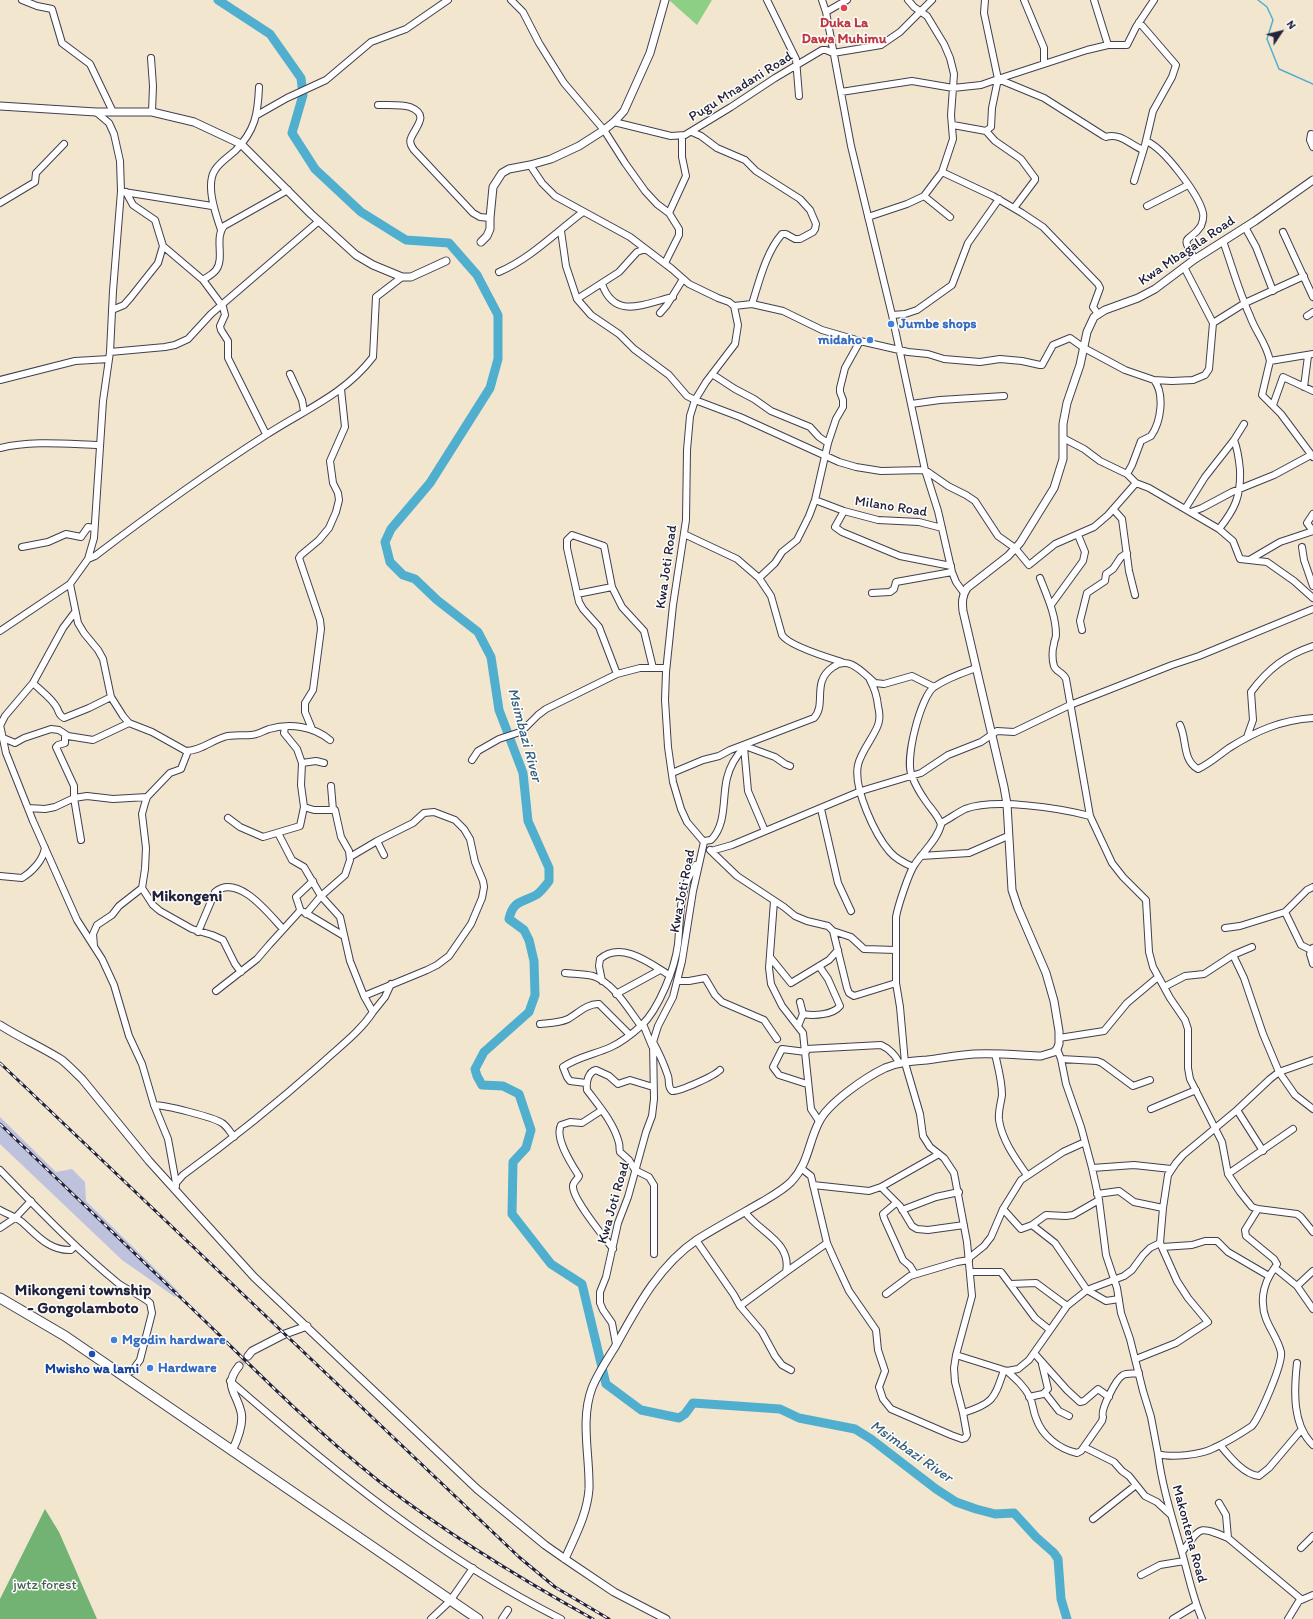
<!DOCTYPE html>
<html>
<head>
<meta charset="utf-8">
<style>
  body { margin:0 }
  #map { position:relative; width:1313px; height:1619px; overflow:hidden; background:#f3e6ce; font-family:Itim,sans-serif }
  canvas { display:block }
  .north { position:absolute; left:1261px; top:12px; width:40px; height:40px; -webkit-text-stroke:3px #fff; paint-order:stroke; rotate:55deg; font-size:11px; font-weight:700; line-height:16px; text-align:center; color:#22223b }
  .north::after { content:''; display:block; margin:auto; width:14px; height:18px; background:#22223b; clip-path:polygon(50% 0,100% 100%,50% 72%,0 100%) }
</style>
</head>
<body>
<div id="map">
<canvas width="1313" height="1619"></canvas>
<div class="north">N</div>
</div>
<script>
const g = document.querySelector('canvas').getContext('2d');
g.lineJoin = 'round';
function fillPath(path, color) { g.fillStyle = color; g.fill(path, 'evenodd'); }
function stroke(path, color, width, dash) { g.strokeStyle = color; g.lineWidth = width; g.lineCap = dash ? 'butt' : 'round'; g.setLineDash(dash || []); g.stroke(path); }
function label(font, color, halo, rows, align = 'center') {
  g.font = font + ' Itim,sans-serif'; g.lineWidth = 3; g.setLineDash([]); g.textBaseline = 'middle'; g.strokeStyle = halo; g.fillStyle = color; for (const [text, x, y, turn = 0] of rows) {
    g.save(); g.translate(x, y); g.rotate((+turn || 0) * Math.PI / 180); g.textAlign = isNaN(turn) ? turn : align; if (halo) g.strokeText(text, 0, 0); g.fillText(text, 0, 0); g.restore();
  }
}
fillPath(new Path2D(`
  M0,1117L56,1172L72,1169L85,1182L86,1201L179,1292L175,1297L122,1260L0,1144Z`), '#bec2dd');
fillPath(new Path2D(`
  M669,0H712L697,25Z`), '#8ecf86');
fillPath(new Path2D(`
  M45,1509L59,1532L97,1619H0V1599Z`), '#72b273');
stroke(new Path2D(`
  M1258,0L1267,7L1273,20L1267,39L1279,69L1313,84
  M23,1306L31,1311`), '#50afcf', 1.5);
stroke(new Path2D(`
  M218,0L270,34L301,78L303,95L292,133L315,169L361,212L406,240L449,243L477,275L498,315V359L490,388L430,483L391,529L385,542L390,562L403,575L415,579L437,600L478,632L491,657L499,710L523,773L528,821L549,868V881C545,886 541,892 536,895C522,903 513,900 509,919L524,930L529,940L534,961L535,995L529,1012L484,1052L475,1069L477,1076L482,1085L503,1086L519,1094L531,1130L526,1148L513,1162L512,1214L551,1264L582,1284L606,1384L641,1410L679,1418L685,1414L693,1403L780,1409L799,1418L855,1429L871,1439L936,1489L956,1502L976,1509L995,1514L1014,1513L1036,1537L1054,1553L1058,1559L1061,1599L1067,1619`), '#50afcf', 9);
stroke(new Path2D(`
  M239,1366L248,1356`), '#c9bfb1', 7, [7, 3.5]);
const minor = new Path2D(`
  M22,0L37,6L52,9L62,43L90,64L113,112
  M511,0L523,12L539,43L564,83L604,130L625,163L645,191L657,204L669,213
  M767,0L796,59L799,96
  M822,0L826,12L851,146L892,315L925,470L938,511L952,572L956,582L964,593
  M1024,0L1044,48V64
  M826,12L847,0
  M1108,45H1127L1136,27L1154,0
  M151,58L153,86L152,112
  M998,79L1087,50L1108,45L1094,0
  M841,92L912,81L953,88L981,85L998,79L1044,98L1104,136L1106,137C1119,132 1131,145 1143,150
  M378,105C388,105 401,104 410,107C430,115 416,126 411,138C409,142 411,146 414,150L473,213L480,217L490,218
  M257,115L287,98L326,80L371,42L406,29L448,0
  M614,122L671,136L685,135L731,107L775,78L822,50H826L833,53L881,45L900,32L932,0
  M953,125L986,131L991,127L992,108L998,79L984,13L985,0
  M986,131L995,141L1021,159L1035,178V180L1014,208
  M692,132L701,136L717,148L745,160L756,171L800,199L810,210L816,224L815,229L813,232L800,239H795L786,234H782C766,252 759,282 752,304
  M1311,134L1310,140L1313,147
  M1146,141C1164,148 1199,195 1203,213C1204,218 1203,221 1201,226C1190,243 1178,233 1195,259
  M530,165L542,183L555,196L630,237L672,269L689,284L718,298L729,302L734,306L752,304L783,311L822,330L860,341L908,352L928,354L944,359L980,362L1000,359L1022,361L1040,365H1042L1053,345L1070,338L1084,348L1125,370L1154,380C1165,394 1161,422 1151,436L1141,441L1132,465L1127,474
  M942,172L993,196L1022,213L1043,227L1098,284L1100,288L1093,307L1098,314
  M1134,181L1145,145L1153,111L1172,77L1176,65L1139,22
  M124,192L212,206
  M924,196L950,217
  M0,203L35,182L36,173L64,144
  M1147,206L1188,185
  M868,217L907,204L924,196L942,172L953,139L951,115L954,74L950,58L944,44L927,16L914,7L908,0
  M1245,227L1256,247L1273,291
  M221,230C216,215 205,185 215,170C219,163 228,157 235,151C255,131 258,114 259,87
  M561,231L566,266L577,299L591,315L619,334L634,349L669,375L687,396L695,400L740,417L839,462L856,467L881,471L925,470L948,486L966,495L975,501L998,536L1015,548L1029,565L1055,544L1094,527L1108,515L1136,483
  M1283,232L1313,297
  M1223,241C1232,266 1239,292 1250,316C1256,333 1266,342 1270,361L1262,395L1281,414L1313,457
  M163,246L203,280L223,307L225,315L220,326L221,330L228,341V358L266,434
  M665,263L679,235V229L669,213L686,176L682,157V136
  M499,272C531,258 555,233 583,212
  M203,280C207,277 212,275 216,270C225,258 214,238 224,226L288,190
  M602,284C615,321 646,303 673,297
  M577,299L619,272L637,252L645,249
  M112,310L124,305L131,297L158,263L163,246L155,220L133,205L126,192
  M660,313L667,305L683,279
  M892,315L905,314L917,310L952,285L968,243L999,199
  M1307,316L1313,312
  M1213,323L1245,303L1304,276
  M110,352L165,347L175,345L188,339L211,314L319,221
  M1270,361L1313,354
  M290,374L302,400L304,411
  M712,374L735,389L754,399L771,411L810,427L819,437L828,443
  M0,380L75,361L109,359
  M1154,380L1172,381L1193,380L1205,375L1209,369L1213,323L1184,267
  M1304,387L1308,356
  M911,404L940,400L1004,396
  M1273,405L1283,377L1313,391
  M1063,438L1084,449L1100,461L1127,474L1136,483L1149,488L1219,529L1233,541L1240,559L1267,562L1294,581L1313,598
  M0,448C32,440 67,444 100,445
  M815,500L844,511L878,520L919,522L942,528
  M1113,509L1122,519L1129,571L1135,595
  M1185,509L1205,477L1234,440L1244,424
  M844,511L835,527L842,532L900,556L951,566
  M1191,512L1202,508L1232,492L1274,475L1311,455
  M1313,514L1307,523L1313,531
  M1219,529C1235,509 1241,496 1240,470C1239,459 1238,450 1234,440
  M684,534L737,559L759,578L771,596L782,635C788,645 829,658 842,662
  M22,547L48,542L66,534L81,537L88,527L94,528
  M1302,547L1304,560L1313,586
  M88,559L95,556C150,514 207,473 266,435C304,410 344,395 373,357L376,297L402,277
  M1251,559L1280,542L1313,531
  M759,578L775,563L782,552L797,540L809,516L815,500L828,443L836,419L843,407V400L840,392V388L845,368L860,341
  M1040,578C1047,596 1056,615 1056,635C1056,639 1054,640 1054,644C1052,650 1052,660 1054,666C1056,672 1063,672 1066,679L1090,816L1112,863L1123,877L1146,900L1149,952L1153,967L1170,998L1185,1020L1188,1029V1068L1190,1079L1222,1142L1228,1174L1240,1192L1252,1207L1258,1209L1297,1214L1301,1217L1313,1232
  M70,584L78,623L84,633L98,650L103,659L111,697L123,716L129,723L152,732L186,751C200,751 211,741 224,737C233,734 242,736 251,735C257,735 263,731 269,729C290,723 313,726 330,740
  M872,593L890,592L894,589L896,582L952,572
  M577,594L612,587
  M1051,605L1083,561L1085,552L1078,535
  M1082,630L1080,621L1087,593L1105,581L1106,574L1113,569L1121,557L1127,553
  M0,631L70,584L88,559L94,538L103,401L110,352L113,291L121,191L120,161L114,134L109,123L96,112
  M617,674L599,627L583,609L579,602L567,548V540L572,535L604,546L612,587L622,607L644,631L653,668
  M870,680C875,689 877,695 878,706C879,710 880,716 879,721C878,732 861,750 858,765C853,788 875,835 890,852C896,859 904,863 913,867
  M33,683C41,691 52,698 57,708C59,713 60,716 64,718L89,708L111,697
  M0,725L6,753L33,821L77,920L102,959L114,985L129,1036L142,1064L154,1105L168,1139L176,1183
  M1180,725C1187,739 1182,760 1198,769C1209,764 1219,755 1229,748C1256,731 1281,720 1313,718
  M0,726L5,716L33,683L63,628L75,612
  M312,729L305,712V703L313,690L321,629L320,620L299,558L301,555L319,540L329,528L336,512L339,500L338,493L333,483L330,461L345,427L341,389
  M65,735V743L58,745L56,747L74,786V798L81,840
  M1247,737L1253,720L1251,692C1268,669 1286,655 1313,646
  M3,738L15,743L24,738L51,729L59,730L68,736L93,740L129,723
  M745,746L775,757L785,764L790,766
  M744,747L748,791L765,831
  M188,751L181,769L170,773L147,797L145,803L142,814L146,848L145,869L142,888L153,905L160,911L192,929L212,935L223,940L235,964L241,972
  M472,760L478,751L499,739L520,732L525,728L538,715L546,709L617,674L640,668H666
  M302,763L316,761L324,763
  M672,773L703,760L719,756L730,750L814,718C827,704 811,682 833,667C849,655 862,672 875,683L884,684L912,676L934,687
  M331,786L333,810
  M304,807L314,810H335L341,837L349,851L350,860L345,875L321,896L306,914
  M28,808L45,809L55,807L74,798L87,796L113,799L147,797
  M821,809L838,883L851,911
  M228,818L240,827L263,837L300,826L304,807L301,785L302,763L297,749L284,733L285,727
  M941,823C949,819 957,813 965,809C995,798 1059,808 1090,816
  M377,841L384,855
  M704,841L711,840C727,824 722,798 727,778C730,765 736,756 745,746
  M710,850L737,876L784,907L795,916L807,921L828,926L833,931L851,937L864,949L896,950
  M711,851L732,845L861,791L921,773L948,755L981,742L997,731L1014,732L1070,705L1172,665L1199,656L1313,609
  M921,856L969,853L1008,836
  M350,857L377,841L413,823L424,813L434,812L455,820L464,829L470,839L475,862L483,881L484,887L482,898L471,924L449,956L437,965L427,970L364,996
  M0,876L22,878C33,871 43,860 45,848
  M774,901L769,968L771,984L782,1006L803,1033L811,1109L819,1121
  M304,912L344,936
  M1285,912L1301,945L1311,950
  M1225,928L1240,926L1285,912L1307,890L1313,887
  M833,931L847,988L849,993L854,996L896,983
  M198,932L215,892C238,873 269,914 283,929
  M94,946L93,934L97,925L112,915L119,906L142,888
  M1313,948L1310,954L1313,964
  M1233,955L1244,978L1263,1034L1279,1072L1295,1095L1313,1109
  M770,957L791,983L829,960L838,950
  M565,973C574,974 584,974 593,976C614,983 628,1009 641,1026
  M602,981L599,966L600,959C621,940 651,964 669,975
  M677,981H689L705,978L715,995L722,1002L764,1020L777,1039
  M1164,987L1185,976L1204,974L1233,955L1252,947
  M216,991L257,959L269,945L299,912L300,909L296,897L313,881
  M616,994L660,970
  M373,1012L385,997L391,984
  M803,1014C814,1016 833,1015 840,1006L828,979L819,966
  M540,1024C550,1023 559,1023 568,1019C577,1014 588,1003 599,1004L630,1035
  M643,1024L652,1046
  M798,1026L803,1014L800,1002
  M1059,1038L1104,1031L1127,1003L1158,977
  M653,1042C659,1053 664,1064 668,1076C670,1082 667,1086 672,1091C679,1092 714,1076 720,1070
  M806,1049L881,1045C888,1048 897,1056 899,1064
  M1057,1049L1061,1059L1066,1084L1081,1127L1092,1168L1099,1200L1106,1255L1117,1288L1121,1313L1130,1339L1143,1391L1151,1417L1158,1454C1171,1458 1201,1455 1214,1448C1227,1442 1240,1434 1252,1426C1260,1416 1283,1364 1281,1352C1277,1335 1263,1322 1263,1304C1262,1295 1265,1283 1270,1275C1272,1271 1275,1268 1277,1264L1274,1259L1246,1236L1245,1230L1258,1209
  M806,1052L782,1049L773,1067L779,1075L807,1084
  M995,1054C998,1067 1002,1081 1002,1095C1001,1103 998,1111 999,1120C1002,1140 1015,1158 1027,1175
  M1061,1059L1097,1061L1102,1063L1133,1086L1150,1080
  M586,1083L570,1081L567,1077L563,1067C577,1057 596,1054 611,1047C622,1042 632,1034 641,1026C659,1009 675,968 678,944C681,915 678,890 696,865
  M653,1087L630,1080L618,1084L609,1076L596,1070C588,1072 586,1082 587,1090C599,1106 614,1123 619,1143C620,1147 619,1148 620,1152L629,1160L635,1170L649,1177L654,1185V1254
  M154,1105C165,1105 213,1117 222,1123C227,1126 230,1132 234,1137
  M1151,1109L1196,1090
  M602,1110L582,1123L570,1122L561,1125C554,1138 572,1165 579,1176C578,1179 573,1182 573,1186C572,1199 605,1238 613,1249
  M1237,1110L1263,1151
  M1092,1168L1134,1165L1171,1169
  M802,1169L811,1176L827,1243L835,1261L849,1291L876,1330L878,1350L885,1371L879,1387L883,1399L891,1409L951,1435L962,1439L965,1438L967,1435L963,1413L955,1382L954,1368L956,1355L972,1296L967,1242L954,1173L944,1158L930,1147L923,1136L920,1114L905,1063L900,1007L896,983V917C898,906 909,872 915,864C923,852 937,840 941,825C939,816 930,808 925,800C920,793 915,784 912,776C904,760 921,696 934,687C947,678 962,673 976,668
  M0,1170C38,1209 76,1249 119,1284C129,1291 141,1295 150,1303L152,1313L140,1360L132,1371
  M1228,1174L1293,1129
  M813,1185L869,1191L881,1187L939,1154
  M176,1186V1183L183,1175C231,1140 277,1103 321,1064C339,1047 359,1033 373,1012L364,996L350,961L340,917L321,896L304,867L292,860L278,833
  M881,1187L900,1206L912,1226L917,1229L928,1230L964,1225
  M1097,1194L1119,1191L1134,1202L1163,1208
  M896,1203L883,1214L884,1218L903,1260L910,1266L915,1274
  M1003,1209L1021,1229L1032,1225L1055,1243L1087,1290L1106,1301L1119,1299
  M0,1210C7,1214 16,1217 22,1222C37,1235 49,1251 71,1250L75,1246
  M902,1210L936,1197L959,1192
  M1032,1225L1046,1215L1066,1216L1073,1215L1099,1200
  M0,1228L15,1218L31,1201
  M696,1240L734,1295L740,1306L762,1332L775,1356L782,1365L791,1370
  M1162,1247L1192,1245L1205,1241H1217L1228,1252L1269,1276
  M969,1258L984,1246L991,1237L1003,1209L1021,1180L1063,1152L1085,1142
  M1275,1268L1297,1286L1313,1309
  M786,1272L827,1243
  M970,1272H1001L1035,1318L1050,1330
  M1010,1284L1036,1283L1067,1306
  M1297,1286L1313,1271
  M886,1294L910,1276L957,1262L969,1260
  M740,1306L786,1272C792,1242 760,1233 745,1212
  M616,1344L612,1323L603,1310L600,1303V1292L606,1277L618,1223L628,1197L646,1132L652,1116L654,1099L653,1042L658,1026L673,997L682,961L693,891L704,842L687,822L681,809L673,782L668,747L665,700L666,672L673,605L686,520L687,450L690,416L695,400L706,382L735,344L738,325L734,306
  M1034,1353L1067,1390L1080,1402L1084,1401L1098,1389L1109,1397
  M956,1355L1007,1371L1018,1369L1029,1360L1067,1306L1087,1290L1124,1276L1132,1270L1143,1255L1150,1248L1160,1243
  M1136,1359L1176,1343L1208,1322L1188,1298L1177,1281L1160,1243L1163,1208L1168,1175L1176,1163L1183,1155L1237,1110L1270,1079L1279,1072L1313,1060
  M1297,1363C1294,1390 1292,1425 1313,1445
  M1007,1371C1016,1379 1024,1386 1030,1397C1033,1404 1033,1411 1036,1418C1042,1436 1059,1449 1077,1453L1081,1451L1102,1421L1103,1417C1100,1410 1116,1379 1123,1375C1127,1373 1134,1374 1139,1373
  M230,1381C332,1470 440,1558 561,1619
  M1045,1393L1059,1411L1069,1416
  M1029,1397L1043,1394L1048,1389L1042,1364
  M963,1413C994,1403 994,1399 1004,1370
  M1220,1445C1229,1456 1244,1475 1259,1476L1269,1468L1302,1429
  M1084,1447L1114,1462L1122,1471L1129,1476L1145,1496L1157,1502L1171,1515
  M1158,1454C1162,1486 1172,1517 1181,1549C1188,1573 1192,1596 1202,1619
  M1219,1503L1226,1515L1228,1538L1301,1599
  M1093,1519L1136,1485
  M1301,1548L1313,1536
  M1182,1552C1201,1527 1198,1525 1228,1538
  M1141,1575L1160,1565L1184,1561
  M431,1619L450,1601L473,1568
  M502,1619L508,1610
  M1173,1619L1196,1605
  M1288,1619L1299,1601L1313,1595`);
const tertiary = new Path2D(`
  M0,106L96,112H152L194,122L241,144L311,214L356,255L373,265L402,277H411L446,261
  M481,242L487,236L490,229V218L493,187L502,173L509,169L530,165L551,159L579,146L604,130L614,122L624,111L650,53L665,0
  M0,1025C20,1038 42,1047 62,1060C69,1066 76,1073 82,1079L149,1161L254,1277L477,1489L545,1545L565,1559L614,1592L666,1619
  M248,1356L252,1351L285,1334L307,1326
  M232,1451C237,1441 244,1423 241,1412C236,1391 223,1386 239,1366
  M565,1559C575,1536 587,1515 589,1489C590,1456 580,1420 592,1388C598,1373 607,1360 615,1347C637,1307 659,1265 698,1239C719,1226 741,1214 762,1202C772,1196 783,1190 791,1182C809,1163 808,1143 819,1122C828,1103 866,1077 885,1068C899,1062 913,1061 927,1060C943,1058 959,1055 974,1054C996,1053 1019,1055 1041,1056L1054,1052L1057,1049L1059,1044V1031L1054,1001L1046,973L1018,908L1012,890L1007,804L1004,787L963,611C962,602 962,596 967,588L1008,556L1020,543L1054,488L1063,459V424L1067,403L1080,365L1087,332L1094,317L1105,310L1138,298L1155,289L1195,259L1255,221L1313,180`);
const primary = new Path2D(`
  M0,1298L65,1336L478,1619`);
stroke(minor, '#413f51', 8);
stroke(tertiary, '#413f51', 9);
stroke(primary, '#413f51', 11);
stroke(minor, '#fff', 6);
stroke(tertiary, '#fff', 7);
stroke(primary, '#fff', 9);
const rail = new Path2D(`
  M0,1063L519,1557L555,1587L609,1619
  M0,1124C68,1190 137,1255 205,1321C262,1377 318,1433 380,1482C447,1534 519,1578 593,1619`);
stroke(rail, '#22223b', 3);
stroke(rail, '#fff', 1.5, [4.5]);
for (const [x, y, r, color] of [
  [844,8,4,"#e0444e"],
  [891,324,4,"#3f7fe0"],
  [870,340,4,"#3f7fe0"],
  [114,1340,4,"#3f7fe0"],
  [92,1354,4,"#1a4fb4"],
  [150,1368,4,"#3f7fe0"]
]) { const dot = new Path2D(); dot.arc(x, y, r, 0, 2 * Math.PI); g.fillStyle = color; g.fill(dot); stroke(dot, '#fff', 1.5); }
label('bold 14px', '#be3a42', '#fff', [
  ["Duka La",844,23],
  ["Dawa Muhimu",844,39]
]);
label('14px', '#22223b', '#fff', [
  ["Pugu Mnadani Road",741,87,-32],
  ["Kwa Mbagala Road",1187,251,-34],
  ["Milano Road",891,507,9],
  ["Kwa Joti Road",667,567,-82],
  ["Kwa Joti Road",683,891,-79],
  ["Kwa Joti Road",614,1203,-74],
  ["Makontena Road",1189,1534,75]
]);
label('bold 14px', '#366cbe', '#fff', [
  ["Jumbe shops",899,324],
  ["midaho",862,340,"right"],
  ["Mgodin hardware",122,1340],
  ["Hardware",158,1368]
], 'left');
label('bold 14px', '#164399', '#fff', [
  ["Mwisho wa lami",92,1369]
]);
label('14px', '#485f55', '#fff', [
  ["jwtz forest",45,1585]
]);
label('italic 15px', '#37617e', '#fff', [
  ["Msimbazi River",524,735,75],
  ["Msimbazi River",911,1452,35]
]);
label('bold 16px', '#22223b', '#fff', [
  ["Mikongeni",187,897],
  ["Mikongeni township",83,1291],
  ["- Gongolamboto",83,1309]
]);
</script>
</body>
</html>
